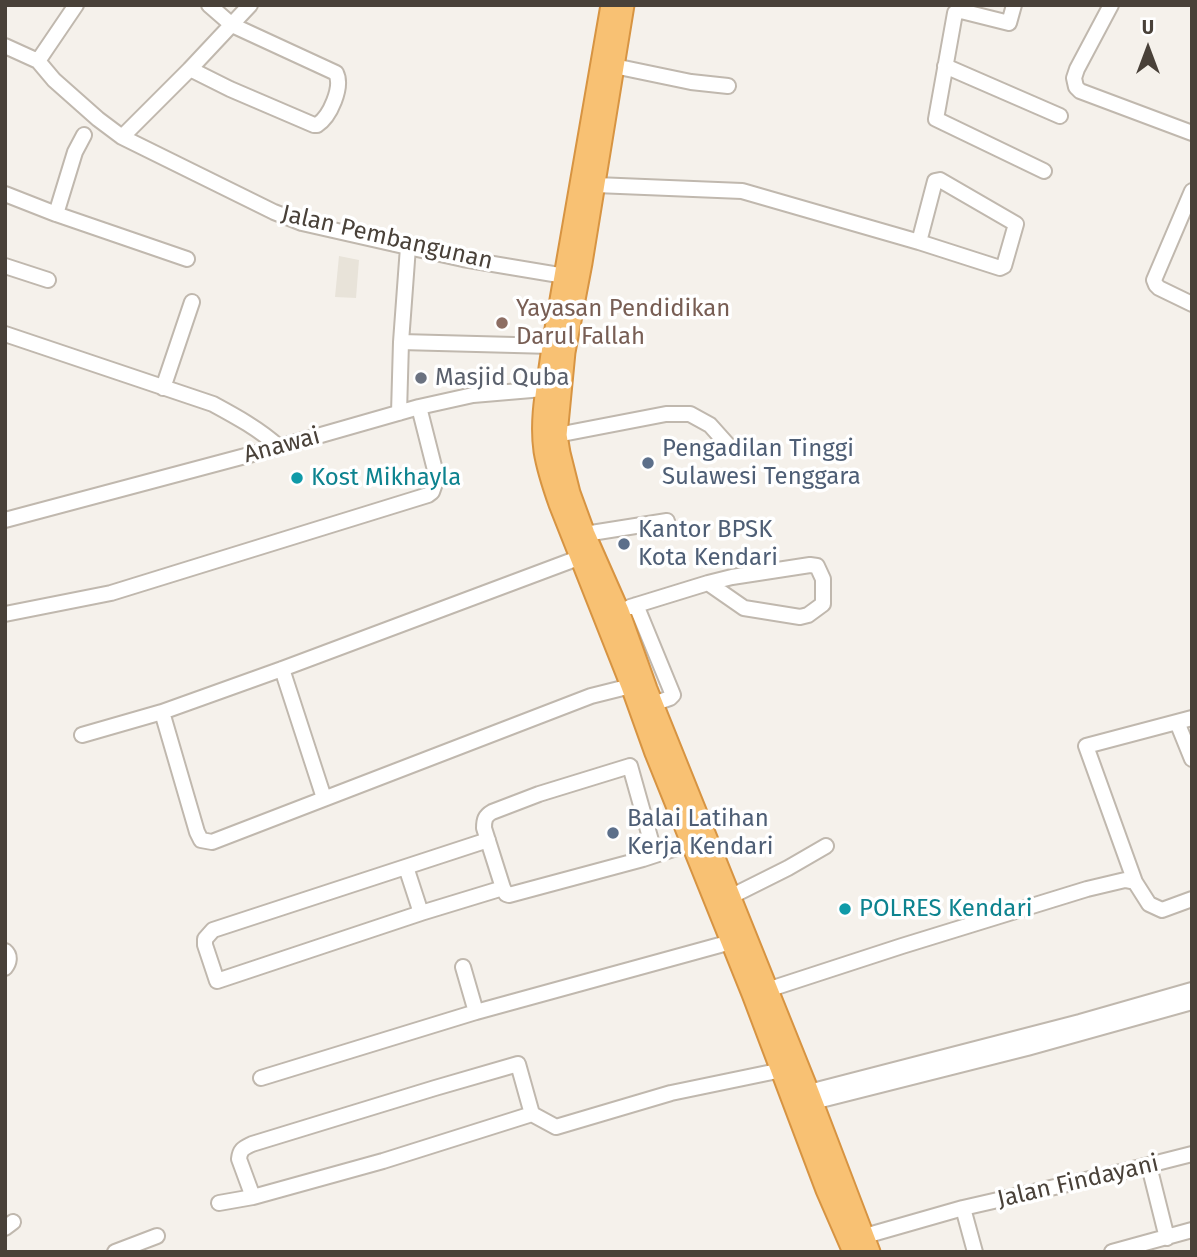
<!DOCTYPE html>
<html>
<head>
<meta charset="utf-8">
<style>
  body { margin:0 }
  #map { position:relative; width:1197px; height:1257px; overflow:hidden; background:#f5f1eb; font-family:"Fira Sans",sans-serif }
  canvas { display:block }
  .frame { position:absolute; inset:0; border:7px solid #494139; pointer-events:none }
  .north { position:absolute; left:1113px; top:14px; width:70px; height:70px; -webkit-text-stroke:5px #fff; paint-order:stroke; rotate:0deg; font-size:19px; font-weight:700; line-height:28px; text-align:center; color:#494139 }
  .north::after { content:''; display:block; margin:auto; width:24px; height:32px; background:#494139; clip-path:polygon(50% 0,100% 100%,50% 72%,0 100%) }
</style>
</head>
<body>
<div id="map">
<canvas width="1197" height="1257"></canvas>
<div class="frame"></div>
<div class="north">U</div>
</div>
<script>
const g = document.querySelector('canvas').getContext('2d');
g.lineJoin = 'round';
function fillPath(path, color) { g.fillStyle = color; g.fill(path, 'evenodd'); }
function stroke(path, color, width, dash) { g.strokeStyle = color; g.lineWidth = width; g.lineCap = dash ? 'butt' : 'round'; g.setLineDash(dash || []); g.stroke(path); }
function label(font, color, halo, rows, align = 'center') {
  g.font = font + ' "Fira Sans",sans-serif'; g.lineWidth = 7; g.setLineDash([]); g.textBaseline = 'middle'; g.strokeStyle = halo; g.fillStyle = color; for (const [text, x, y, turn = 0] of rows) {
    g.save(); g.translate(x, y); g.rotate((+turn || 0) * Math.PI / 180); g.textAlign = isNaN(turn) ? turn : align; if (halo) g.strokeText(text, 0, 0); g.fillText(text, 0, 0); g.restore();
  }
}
fillPath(new Path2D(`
  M339,256L359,260L356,298L335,297Z`), '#e8e3d9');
const minor = new Path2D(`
  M1014,5L1009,23L961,11L955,13L936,119L1044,171
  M1111,5L1077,69L1074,78L1076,87L1080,91L1192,133
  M5,46L38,61L54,80L98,119L122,137L274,212L302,223L408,247L463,259L565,276
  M38,61L76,5
  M614,66L691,82L728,86
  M945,66L1060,116
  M190,69L250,5
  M122,137L190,69L230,89L314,125H317C330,117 343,87 336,73L232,25L209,5
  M596,185L742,191L919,242L935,181L940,180L1016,224L1004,266L1000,268L919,242
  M1192,191L1154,280L1156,285L1159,288L1192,304
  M5,194L56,214L187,259
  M56,214L75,152L84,135
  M408,247L401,342L552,346
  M5,266L48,280
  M5,334L213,404C237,417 259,429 279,447
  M163,388L192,302
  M399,413L401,342
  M557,435L666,414H690L710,425L727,444
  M5,520L279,447L419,407L473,395L555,388
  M585,534L667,521
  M810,565L817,566L823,579V604L808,615L800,617L744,608L708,583L732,577Z
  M636,605L673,695L670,698L653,704
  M630,607L708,583
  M5,614L111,593L428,495L432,492L437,478L419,407
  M282,669L324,798
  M162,712L197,832L201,840L212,842L591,696L631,686
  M1177,722L1192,759
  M82,735L162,712L282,669L581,557
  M488,840L213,930L205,939V945L217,981L421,913L503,888
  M655,855L630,766L539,794L492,812C485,816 484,820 484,828L503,888L506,894L509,895L643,859L692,843
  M406,867L421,913
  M1135,882L1086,746L1192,718
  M724,900L788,868L826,846
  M5,951C11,956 9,963 5,968
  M463,967L476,1012
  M767,990L902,946L1087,889L1125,880L1135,882L1149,904L1162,910L1192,899
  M261,1078L476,1012L731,942
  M809,1092L1080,1022L1192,990
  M813,1102L1027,1048L1192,1002
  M532,1114L383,1161L253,1197L239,1159C240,1149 244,1148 252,1144L435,1088L518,1064L532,1114L556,1127L671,1093L782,1070
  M1149,1166L1167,1238
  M219,1203L253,1197
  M963,1208L975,1252
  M5,1228L13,1222
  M865,1236L963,1208L1129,1170L1192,1154
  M115,1252L157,1236
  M1112,1252L1192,1230`);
const highway = new Path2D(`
  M611,5L552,346C548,381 539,416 544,451C547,469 553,487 559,504L631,686L655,753L752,994L826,1190L853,1252
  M624,5L582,263L565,352L557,435L560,453L570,493L585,534L619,611L647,689L807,1087L870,1252`);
stroke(minor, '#c0b8ae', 18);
stroke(highway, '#d79442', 23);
stroke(minor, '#fff', 14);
stroke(highway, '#f8c173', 19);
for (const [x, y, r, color] of [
  [502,323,7,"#8d6e63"],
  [421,378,7,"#6b7280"],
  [648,463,7,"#5c6f8a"],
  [297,478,7,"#0f9aa8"],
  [624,544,7,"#5c6f8a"],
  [613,833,7,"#5c6f8a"],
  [845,909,7,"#0f9aa8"]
]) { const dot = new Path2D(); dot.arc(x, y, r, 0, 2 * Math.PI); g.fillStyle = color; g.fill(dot); stroke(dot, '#fff', 2.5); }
label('24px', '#494139', '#fff', [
  ["Jalan Pembangunan",387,238,13],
  ["Anawai",282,446,-15],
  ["Jalan Findayani",1078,1182,-13]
]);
label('24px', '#785e54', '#fff', [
  ["Yayasan Pendidikan",516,309],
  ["Darul Fallah",516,337]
], 'left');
label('24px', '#5b616d', '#fff', [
  ["Masjid Quba",435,378]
], 'left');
label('24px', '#4e5e75', '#fff', [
  ["Pengadilan Tinggi",662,449],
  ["Sulawesi Tenggara",662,477],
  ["Kantor BPSK",638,530],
  ["Kota Kendari",638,558],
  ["Balai Latihan",627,819],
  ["Kerja Kendari",627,847]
], 'left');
label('24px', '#0d838f', '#fff', [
  ["Kost Mikhayla",311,478],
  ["POLRES Kendari",859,909]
], 'left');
</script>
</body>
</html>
